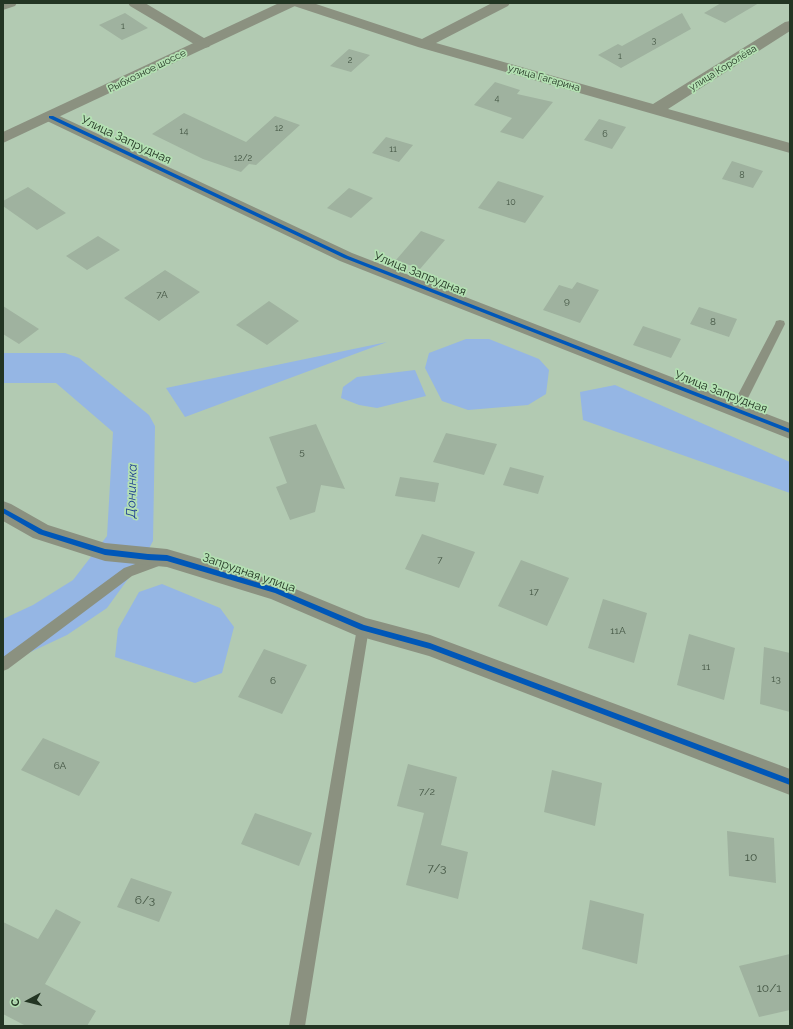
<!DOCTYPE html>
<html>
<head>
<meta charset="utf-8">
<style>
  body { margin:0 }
  #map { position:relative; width:793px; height:1029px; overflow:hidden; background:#b2cab2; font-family:Raleway,sans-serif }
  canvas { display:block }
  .frame { position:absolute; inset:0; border:4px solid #233523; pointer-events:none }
  .north { position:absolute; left:8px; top:981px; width:40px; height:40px; -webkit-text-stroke:3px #b4e1b3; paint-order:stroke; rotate:263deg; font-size:11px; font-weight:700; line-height:16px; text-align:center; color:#233523 }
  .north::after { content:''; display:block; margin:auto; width:14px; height:18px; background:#233523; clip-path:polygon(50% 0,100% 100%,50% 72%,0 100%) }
</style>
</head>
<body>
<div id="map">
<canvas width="793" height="1029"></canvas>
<div class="frame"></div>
<div class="north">С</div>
</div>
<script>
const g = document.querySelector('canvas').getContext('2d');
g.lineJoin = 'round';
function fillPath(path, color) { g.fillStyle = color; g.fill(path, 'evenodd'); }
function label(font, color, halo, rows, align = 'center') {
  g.font = font + ' Raleway,sans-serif'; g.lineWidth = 3.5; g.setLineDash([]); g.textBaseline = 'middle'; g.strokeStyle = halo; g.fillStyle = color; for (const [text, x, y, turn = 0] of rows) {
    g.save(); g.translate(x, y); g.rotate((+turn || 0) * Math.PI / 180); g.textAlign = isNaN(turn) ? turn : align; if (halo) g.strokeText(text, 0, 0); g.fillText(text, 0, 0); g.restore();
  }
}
fillPath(new Path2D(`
  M466,339H489L539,359L549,370L546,394L528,405L468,410L442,401L425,368L429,353Z
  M387,342L185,417L166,388Z
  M415,370L426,396L377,408L359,405L341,398L343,387L357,377Z
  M615,385L790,462V493L583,420L580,392Z
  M162,584L220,608L234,627L222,673L195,683L115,657L118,629L139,592Z`), '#95b6e4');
fillPath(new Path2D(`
  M3,353H65L79,358L149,415L155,426L153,541L146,554L107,608L67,635L20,657L3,664V619L33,605L73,580L107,536L113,432L56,383H3Z`), '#95b6e4');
fillPath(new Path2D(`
  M721,3H759L725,23L704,13Z
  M125,13L148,28L122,40L99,25Z
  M682,13L691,29L621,68L598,55L618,44L622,46Z
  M349,49L370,55L351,72L330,66Z
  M495,82L520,90L517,94L553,102L523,139L500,132L512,118L474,105Z
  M184,113L246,142L275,116L300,125L256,165L249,164L241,172L203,159L152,134Z
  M599,119L626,127L612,149L584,140Z
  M386,137L413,145L399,162L372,153Z
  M732,161L763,171L753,188L722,179Z
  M498,181L544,196L525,223L478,208Z
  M28,187L66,213L37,230L3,206V201Z
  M349,188L373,198L351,218L327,208Z
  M421,231L445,240L420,269L396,260Z
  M98,236L120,250L87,270L66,256Z
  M165,270L200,292L159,321L124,298Z
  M577,282L599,290L580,323L543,310L559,285L572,289Z
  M269,301L299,321L267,345L236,325Z
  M3,306L39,329L19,344L3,334Z
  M699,307L737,319L729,337L690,324Z
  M643,326L681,339L671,358L633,345Z
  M316,424L345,489L321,485L315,512L290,520L276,487L287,483L269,437Z
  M446,433L497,444L484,475L433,462Z
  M510,467L544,476L538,494L503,485Z
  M400,477L439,483L435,502L395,496Z
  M422,534L475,552L459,588L405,569Z
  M521,560L569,578L547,626L498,606Z
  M603,599L647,613L634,663L588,648Z
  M689,634L735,648L724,700L677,685Z
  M764,647L790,653V712L760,704Z
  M264,649L307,665L282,714L238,697Z
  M43,738L100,762L79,796L21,770Z
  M408,764L457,777L441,845L468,852L458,899L406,885L424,813L397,806Z
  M552,770L602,783L595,826L544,812Z
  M255,813L312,833L299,866L241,844Z
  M727,831L774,838L776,883L729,876Z
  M131,878L172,892L159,922L117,907Z
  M590,900L644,914L637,964L582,949Z
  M56,909L81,922L45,984L96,1011L87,1026H26L3,1014V922L38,939Z
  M790,954V1010L759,1017L739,966Z`), '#9fb29f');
fillPath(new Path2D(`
  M780,320L784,321L785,324L742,410L740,413L736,414L732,413L730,410L775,324L776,321Z
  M163,554L167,555L169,559L167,563L132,576L8,669L3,671V657L124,568Z
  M363,622L368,624L369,628L305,1026H289L357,628L358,624Z`), '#8b9180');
fillPath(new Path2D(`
  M3,3H17L15,6L3,10Z
  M128,3H145L209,41L211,44L209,47L204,48L199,47L130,6Z
  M292,3H313L422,39L492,3H510L508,6L436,43L653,104L785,22L790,21V31L668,109L790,143V153L418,47L294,6Z
  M51,112L352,253L790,423V439L340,261L45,120L43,117L45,114Z
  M3,501L11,504L48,525L105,543L167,549L276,581L366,618L430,635L790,769V795L429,656L355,635L271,599L167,567L105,561L33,538L3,521Z`), '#8b9180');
fillPath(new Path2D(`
  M279,3H297L295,6L3,143V132Z`), '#8b9180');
fillPath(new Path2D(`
  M49,116H53L348,256L790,429V433L344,258L49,118Z
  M3,508L43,530L105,549L148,554L167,555L276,588L364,625L430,643L790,779V785L430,649L361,630L275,593L167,561L148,560L105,555L39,534L3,513Z`), '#0057b8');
label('9px', '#435543', null, [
  ["1",123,26],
  ["3",654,40],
  ["1",620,56],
  ["2",350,60],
  ["4",497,98],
  ["12",279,128],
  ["14",184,131],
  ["6",605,134],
  ["11",393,149],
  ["12/2",243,158],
  ["8",742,175],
  ["10",511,202]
]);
label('10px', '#233523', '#b4e1b3', [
  ["улица Королёва",723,68,-32],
  ["Рыбхозное шоссе",147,71,-26],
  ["улица Гагарина",544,78,16]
]);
label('10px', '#435543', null, [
  ["7А",162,295],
  ["9",567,301],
  ["8",713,322],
  ["5",302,452],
  ["7",440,560],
  ["17",534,592],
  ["11А",618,631],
  ["11",706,667],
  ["13",776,679],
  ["6",273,681],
  ["6А",60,766],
  ["7/2",427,792]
]);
label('12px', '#233523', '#b4e1b3', [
  ["Улица Запрудная",126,140,25],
  ["Улица Запрудная",420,274,22],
  ["Улица Запрудная",721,392,21],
  ["Запрудная улица",249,573,19]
]);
label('12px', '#435543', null, [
  ["10",751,857],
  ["7/3",437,868],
  ["6/3",145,900],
  ["10/1",769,988]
]);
label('italic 13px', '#1a3a90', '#b4e1b3', [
  ["Донинка",132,491,-88]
]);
</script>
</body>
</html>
